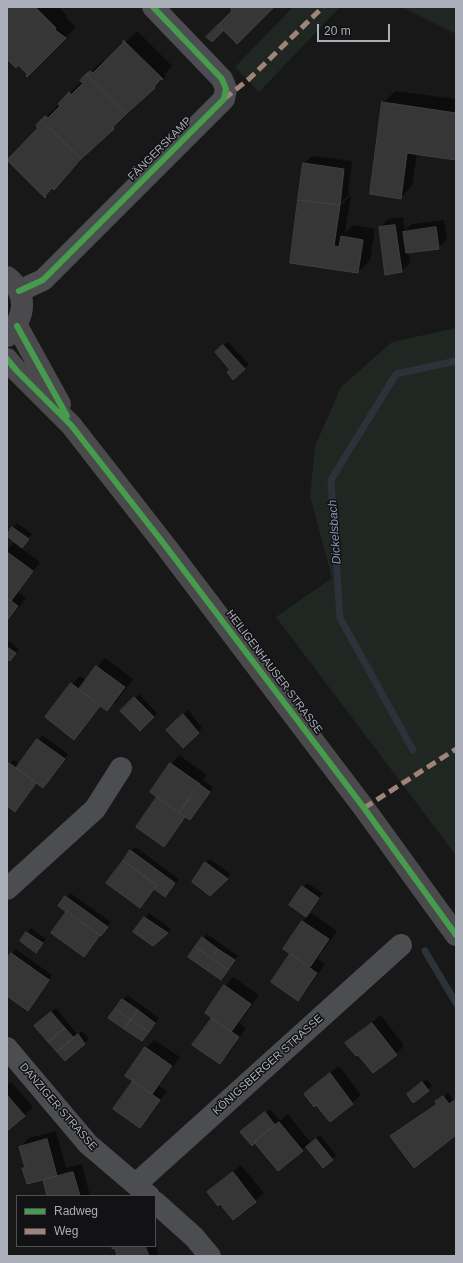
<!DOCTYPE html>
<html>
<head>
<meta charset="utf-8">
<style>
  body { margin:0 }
  #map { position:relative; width:463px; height:1263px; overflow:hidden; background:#181818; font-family:Arial,sans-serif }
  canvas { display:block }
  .frame { position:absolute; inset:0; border:8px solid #aaaeb8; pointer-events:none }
  .legend { position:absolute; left:16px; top:1195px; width:140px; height:52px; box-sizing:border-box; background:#121214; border:1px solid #4f5056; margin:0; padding:5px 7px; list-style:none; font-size:12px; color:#aaaeb8 }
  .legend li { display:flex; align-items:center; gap:8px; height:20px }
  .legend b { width:20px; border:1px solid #4f5056 }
  .scale { position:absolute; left:317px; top:24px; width:73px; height:18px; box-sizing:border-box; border:2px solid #aaaeb8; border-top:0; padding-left:5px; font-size:12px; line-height:14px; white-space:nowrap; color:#aaaeb8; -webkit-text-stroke:3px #121214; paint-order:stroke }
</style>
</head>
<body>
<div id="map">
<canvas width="463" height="1263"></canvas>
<div class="frame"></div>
<ul class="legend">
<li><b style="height:5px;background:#469c4c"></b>Radweg</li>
<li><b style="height:5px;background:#a18479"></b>Weg</li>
</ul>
<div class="scale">20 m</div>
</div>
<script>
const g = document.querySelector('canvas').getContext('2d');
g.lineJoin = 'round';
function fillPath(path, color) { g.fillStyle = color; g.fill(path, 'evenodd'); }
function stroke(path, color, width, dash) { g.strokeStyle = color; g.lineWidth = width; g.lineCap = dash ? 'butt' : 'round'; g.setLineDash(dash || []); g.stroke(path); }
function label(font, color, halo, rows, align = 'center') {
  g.font = font + ' Arial,sans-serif'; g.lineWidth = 3; g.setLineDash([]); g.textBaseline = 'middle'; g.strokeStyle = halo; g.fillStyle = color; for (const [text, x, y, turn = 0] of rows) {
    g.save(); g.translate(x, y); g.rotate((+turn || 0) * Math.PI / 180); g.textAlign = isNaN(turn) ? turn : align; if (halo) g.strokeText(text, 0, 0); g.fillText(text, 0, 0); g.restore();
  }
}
fillPath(new Path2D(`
  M293,7H340L259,92L235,67Z
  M402,7H456V34Z
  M456,328V854H455L276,617L332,578L310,496L315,446L341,387L392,342Z`), '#202722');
fillPath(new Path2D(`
  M11,7H59L67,16L66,18L76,27L29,74L18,64L7,58V11Z
  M137,31L172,66L165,74L166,76L124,115L125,116L94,148L93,146L79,159L81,161L54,189L40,128L37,126L58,105L61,108L59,104L103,60L105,62Z
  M395,91L456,99V159L417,153L412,186L400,198L383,103Z
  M312,156L352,161L348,193H350L336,208L337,209L351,195L345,233L353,225L375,229L370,260L358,272L291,262L304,164Z
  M403,217L405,230L412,224L444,220L447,239L438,248L408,252L410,263L401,271L380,228L388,219Z
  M228,342L249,364L233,378L220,348Z
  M17,523L32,534L22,546L7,535Z
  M14,543L40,562L18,592L26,598L7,623V550Z
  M7,640L19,649L10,660L7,658Z
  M105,658L133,679L116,702L107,710L101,706L74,738L72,684L80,676L86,680Z
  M139,694L157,713L140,730L121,711Z
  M188,710L202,728L183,747L167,730Z
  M42,735L68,754L43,787L37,782L19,807L7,805V767L20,772L21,770L10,763L14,760L20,764Z
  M179,755L207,775L203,780L213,787L194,815L190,819L186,817L164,845L158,797L151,792L171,764Z
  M135,847L179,879L165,896L155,888L140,907L131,851Z
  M210,859L231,874L210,894L206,863Z
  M307,883L323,893L306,916L303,887Z
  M70,893L111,922L88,951L67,911L66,897Z
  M149,913L171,929L167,933L135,932Z
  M311,913L337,931L317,959L325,964L306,991L298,999L272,981L291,954L284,948L303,921Z
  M31,928L46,939L36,952L21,941Z
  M207,934L238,956L221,979L189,957Z
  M16,949L52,975L32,1005L7,995V960Z
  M233,977L259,995L239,1023L246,1028L228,1055L220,1063L213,1018L225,986Z
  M127,995L159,1018L142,1040L110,1018Z
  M56,1008L78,1035L82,1031L89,1039L65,1060L40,1022Z
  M381,1015L404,1046L396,1054L359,1053L347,1043Z
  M154,1040L180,1057L159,1086L167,1091L140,1127L135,1081L146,1048Z
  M339,1066L361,1095L330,1121L317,1104L305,1094Z
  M427,1079L432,1086L413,1101L412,1090Z
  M11,1082L33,1107L7,1130V1085Z
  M448,1093L454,1101L456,1099V1135L392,1136L437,1103Z
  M270,1109L280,1121L288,1114L311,1143L320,1135L336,1155L323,1167L306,1146L302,1150L256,1142L252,1145L245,1128Z
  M56,1131L66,1168L82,1164L90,1196H48L44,1178L23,1169L25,1166L20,1147L29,1138Z
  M241,1165L264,1193L233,1219L220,1202L208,1192Z
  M155,1243L159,1256H118L114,1246H155Z`), '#0007');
stroke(new Path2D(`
  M413,750L340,618L331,480L396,374L456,361
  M425,951L456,1003`), '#2c323a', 7);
const building = new Path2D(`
  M10,7H35L56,28L55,30L66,38L27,77L26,76L27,74L18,65L16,68L7,59V10Z
  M233,7H272L273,8L237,44L218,25L232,11L231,10Z
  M218,25L223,31L212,42L206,37Z
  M123,40L163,79L160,80L154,87L155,88L126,114L86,74L90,71L93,73L123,43Z
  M86,74L126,114L113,127L114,129L81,159L41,120L45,116L48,118L60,106L58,104L69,92L71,95L83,83L80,81Z
  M382,102L456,113V160L407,153L401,199L370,194Z
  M41,120L81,159L54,190L52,188L45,196L46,197L45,198L7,160V158L8,159L38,128L36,126Z
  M303,163L344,169L340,205L298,200Z
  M298,200L340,205L334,246L339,247L341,236L363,240L358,273L290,263Z
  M395,225L402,272L385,275L379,227Z
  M436,227L439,249L406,253L403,232Z
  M223,345L245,369L233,380L227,372L230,370L215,352Z
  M12,527L29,539L22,548L7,536Z
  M7,552L33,571L11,601L7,598Z
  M7,598L18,606L7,621Z
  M7,647L16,653L10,661L7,659Z
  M96,666L125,687L107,711L79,689Z
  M71,683L100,706L74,740L45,717Z
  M134,697L154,717L140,731L120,711Z
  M183,714L199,733L183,748L166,730Z
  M37,739L65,759L43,788L16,768Z
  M9,763L36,783L15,812L7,806V765Z
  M170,763L200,784L179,813L150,792Z
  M199,784L210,792L190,820L179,813Z
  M157,797L185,817L164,847L136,827Z
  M130,850L175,883L165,897L154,889L157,885L123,861Z
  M123,861L157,885L140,908L106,883Z
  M205,862L228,879L210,896L192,882Z
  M302,886L319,898L306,917L289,905Z
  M65,896L108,927L101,936L58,906Z
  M67,911L100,935L84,957L51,933Z
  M144,917L168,933L153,946L133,932Z
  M302,921L329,939L310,967L283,949Z
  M26,932L43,943L36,953L20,941Z
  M202,937L218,949L212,958L195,947Z
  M195,947L228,970L221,980L188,957Z
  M218,949L235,960L228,970L212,958Z
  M11,953L49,980L28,1011L7,996V959Z
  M290,954L317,973L298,1001L271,982Z
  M224,985L251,1004L231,1032L205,1013Z
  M122,999L138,1010L131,1020L115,1009Z
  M115,1009L131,1020L124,1029L108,1018Z
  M138,1010L155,1023L149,1032L131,1020Z
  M51,1012L65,1028L48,1042L34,1026Z
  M212,1018L239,1037L220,1064L192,1045Z
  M131,1020L149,1032L142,1041L124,1029Z
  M372,1023L397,1055L373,1073L358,1055L356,1056L345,1043Z
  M65,1028L74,1038L57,1052L48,1042Z
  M78,1034L85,1044L65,1061L57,1052Z
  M145,1047L172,1066L152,1094L125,1076Z
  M330,1073L353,1104L330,1122L316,1105L314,1107L304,1094Z
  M133,1081L160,1100L140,1128L113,1109Z
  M422,1082L429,1091L413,1103L407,1094Z
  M7,1095L25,1116L7,1131Z
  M443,1096L449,1104L456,1099V1135L414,1168L390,1136L437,1104L435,1102Z
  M265,1112L275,1125L254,1142L255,1143L252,1146L240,1132Z
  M279,1122L303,1151L278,1171L254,1142Z
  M47,1139L57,1176L27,1184L22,1168H25L19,1147Z
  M316,1139L333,1160L323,1168L306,1147Z
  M73,1172L80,1196H47L43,1180Z
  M233,1172L256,1202L233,1220L220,1204L218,1206L207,1192Z
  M114,1246H145L149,1256H117L115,1248L112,1249V1247Z`);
fillPath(building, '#363637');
stroke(building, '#414144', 1);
stroke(new Path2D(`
  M19,291L43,280L224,99L226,89L222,79L153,7
  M7,889L95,809L121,768
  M7,1048L88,1144L149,1196
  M136,1184L401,945
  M155,1202L194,1237L210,1256`), '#4c4d51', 22);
stroke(new Path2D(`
  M7,277C29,294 25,318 7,336
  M17,326L60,404
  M7,359L17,371L71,425L164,544L364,808L456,935`), '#4a4a4d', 22);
stroke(new Path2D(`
  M224,99L249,79L323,7
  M364,808L456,749`), '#a18479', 5, [10, 5]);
stroke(new Path2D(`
  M19,291L43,280L224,99L226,89L222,79L153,7
  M17,326L67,416
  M7,359L17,371L71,425L164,544L364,808L456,935`), '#469c4c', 6);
label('11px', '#aaaeb8', '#121214', [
  ["FÄNGERSKAMP",160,149,-45],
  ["HEILIGENHAUSER STRASSE",274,672,53],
  ["KÖNIGSBERGER STRASSE",268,1065,-42],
  ["DANZIGER STRASSE",58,1107,49]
]);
label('italic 12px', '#8399b1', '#121214', [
  ["Dickelsbach",335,532,-94]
]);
</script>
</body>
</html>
